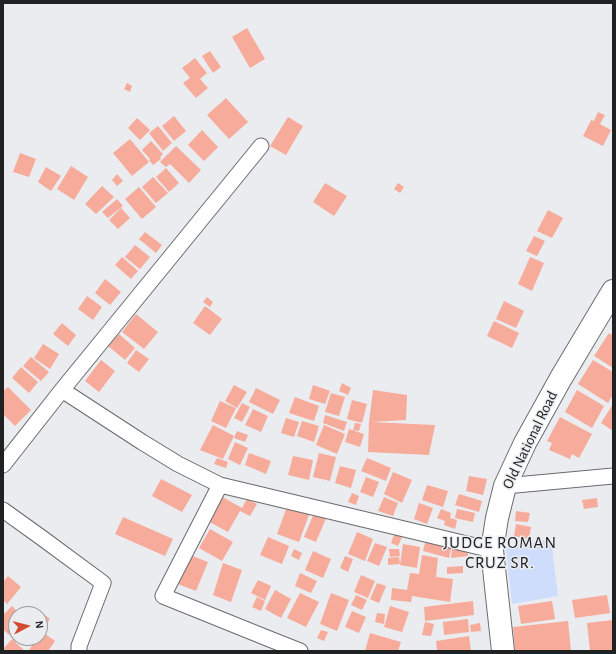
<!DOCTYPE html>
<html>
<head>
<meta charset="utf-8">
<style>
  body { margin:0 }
  #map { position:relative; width:616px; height:654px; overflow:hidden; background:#eaecf0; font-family:"Alegreya Sans",sans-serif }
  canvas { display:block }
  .frame { position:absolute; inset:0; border:4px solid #202123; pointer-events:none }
  .north { position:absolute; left:8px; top:606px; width:40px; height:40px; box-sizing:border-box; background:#eaecf0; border:1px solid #999b9e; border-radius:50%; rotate:83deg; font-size:11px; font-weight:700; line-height:16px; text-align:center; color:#202123 }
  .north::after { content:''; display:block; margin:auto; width:14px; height:18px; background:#d54930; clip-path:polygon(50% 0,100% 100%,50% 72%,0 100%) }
</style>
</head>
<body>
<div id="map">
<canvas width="616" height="654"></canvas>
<div class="frame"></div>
<div class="north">N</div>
</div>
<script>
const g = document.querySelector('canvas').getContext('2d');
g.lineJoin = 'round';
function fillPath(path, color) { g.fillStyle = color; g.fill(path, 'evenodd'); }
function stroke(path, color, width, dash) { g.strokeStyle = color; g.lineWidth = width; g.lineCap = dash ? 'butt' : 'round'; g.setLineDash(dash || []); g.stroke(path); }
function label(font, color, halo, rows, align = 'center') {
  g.font = font + ' "Alegreya Sans",sans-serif'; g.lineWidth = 3; g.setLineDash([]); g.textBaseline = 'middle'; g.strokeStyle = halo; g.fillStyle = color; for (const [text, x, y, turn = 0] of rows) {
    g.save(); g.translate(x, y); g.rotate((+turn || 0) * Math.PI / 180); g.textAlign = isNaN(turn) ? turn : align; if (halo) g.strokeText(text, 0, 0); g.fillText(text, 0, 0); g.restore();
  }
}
fillPath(new Path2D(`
  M551,539L558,596L512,604L506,547Z`), '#cfddfd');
fillPath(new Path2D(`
  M247,28L265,59L250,68L232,37Z
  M210,51L221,67L213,73L202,56Z
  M195,58L207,73L200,79L208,88L196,98L183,83L190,78L182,68Z
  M127,83L132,86L130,92L124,89Z
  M226,98L248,122L229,139L207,115Z
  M598,112L605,115L600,124L611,130L603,146L583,136L591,120L594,121Z
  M174,116L186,131L174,141L162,126Z
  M288,117L303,126L286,155L270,146Z
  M137,118L150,130L140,140L128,128Z
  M158,126L172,143L163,151L149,133Z
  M202,130L218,147L204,161L188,145Z
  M130,139L149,162L132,176L113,153Z
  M151,141L163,154L160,157L161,159L153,165L149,160L150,159L142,150Z
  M176,146L201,170L189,183L170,164L166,167L160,162Z
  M20,153L36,159L29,177L13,172Z
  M71,166L88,177L74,200L57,189Z
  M46,167L61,176L51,191L38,182Z
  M166,168L179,183L169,192L156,177Z
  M117,174L123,181L117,186L112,180Z
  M153,177L168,193L156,203L142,187Z
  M325,183L347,196L334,216L313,202Z
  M398,183L404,187L400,193L394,189Z
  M102,186L114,197L96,214L85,204Z
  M139,187L156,207L142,219L125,199Z
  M117,199L123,206L108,218L102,212Z
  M121,208L130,218L118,229L109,220Z
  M548,210L563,218L552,238L537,231Z
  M145,232L162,245L156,253L139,239Z
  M534,236L545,241L537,256L526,251Z
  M135,245L150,257L140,269L125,257Z
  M122,257L138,271L131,279L115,265Z
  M530,257L544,263L532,291L518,284Z
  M105,279L121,292L110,305L95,293Z
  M87,296L102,307L93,320L78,309Z
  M207,297L213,302L210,307L203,302Z
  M504,301L524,311L516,328L496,319Z
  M205,306L222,319L210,335L193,323Z
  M136,314L158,332L144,349L122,332Z
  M494,321L519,333L512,348L487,336Z
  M62,323L76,335L68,346L53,334Z
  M609,333L613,336V368L594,356Z
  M119,334L135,348L125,360L108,346Z
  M43,344L59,354L50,369L34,358Z
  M136,350L149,359L139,372L127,363Z
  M31,357L49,372L41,381L23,366Z
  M101,360L115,371L99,392L85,381Z
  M593,360L613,372V395L608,403L578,384Z
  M21,367L38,382L29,393L12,378Z
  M342,383L351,388L348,395L339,391Z
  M234,385L247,392L237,408L225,401Z
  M313,385L330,391L325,404L309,399Z
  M8,387L31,410L15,426L3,414V391Z
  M256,388L280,400L273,414L249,402Z
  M373,390L407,395L406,420L371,422L435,425L429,455L368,452L369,422Z
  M577,390L604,406L592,428L565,412Z
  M331,393L345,397L339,416L325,412Z
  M295,397L319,406L314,421L289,413Z
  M352,400L367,404L362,423L347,419Z
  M220,401L236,408L226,428L211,421Z
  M242,403L250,407L242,422L234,418Z
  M613,404V431L601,423Z
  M253,409L268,416L261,432L245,425Z
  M325,415L347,422L344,431L323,423Z
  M560,417L592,434L579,458L572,454L570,459L549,450L552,443L547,441Z
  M286,418L299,422L294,437L281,433Z
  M302,421L319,426L314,442L297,436Z
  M355,423L361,424L359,431L353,430Z
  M213,425L234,436L223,459L200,450Z
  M324,425L345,434L337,454L316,445Z
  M349,429L364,434L360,447L345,442Z
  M237,431L248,435L245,442L234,438Z
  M235,442L248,448L240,465L228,459Z
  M249,453L271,461L266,474L245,465Z
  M319,453L336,457L330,481L313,477Z
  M293,456L313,460L309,480L288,475Z
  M217,458L228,462L226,468L214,464Z
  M367,458L391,468L386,481L361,471Z
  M340,466L356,470L351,488L335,483Z
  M393,472L412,480L402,503L384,494Z
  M469,476L487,479L483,495L466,491Z
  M366,477L379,482L373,497L360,492Z
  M161,479L192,495L182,512L152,496Z
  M427,485L448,491L443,507L422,500Z
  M352,493L359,496L356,505L348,502Z
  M459,494L482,501L479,512L455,505Z
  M219,495L242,508L247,499L257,504L250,516L240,511L228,532L206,520Z
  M384,497L398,503L393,516L378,511Z
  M597,498L598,507L584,509L582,500Z
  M419,503L433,508L427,524L414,519Z
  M288,504L310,512L299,542L277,534Z
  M441,509L451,513L450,518L457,520L455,529L444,525L445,521L437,518Z
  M457,509L475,513L473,522L455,518Z
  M315,511L327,516L316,542L304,537Z
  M516,511L530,513L528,522L515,521Z
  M123,517L173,539L165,556L115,534Z
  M516,524L531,527L529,539L514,536Z
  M210,529L233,542L222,561L199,548Z
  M357,532L373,539L365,561L348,554Z
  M395,532L403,535L398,546L391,543Z
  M427,535L453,541L449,558L423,551Z
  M268,537L289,546L282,564L260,555Z
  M375,543L387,547L379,566L367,561Z
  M403,544L420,547L417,568L400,565Z
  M467,548L468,556L451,558L452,549Z
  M294,549L302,553L299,560L291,556Z
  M389,549H399L400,556L390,557Z
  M313,551L331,559L323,578L305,570Z
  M190,555L208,562L196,591L178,584Z
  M422,555L438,558L436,577L453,579L450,602L412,596L411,602L391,600L392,588L407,590L410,573L419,574Z
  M345,556L353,559L348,572L340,568Z
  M399,557L400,564L388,565V558Z
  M223,563L242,570L231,602L213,595Z
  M463,566V573L447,574V567Z
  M300,573L317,581L311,593L295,586Z
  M361,575L375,581L368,598L354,592Z
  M8,576L21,587L7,604L3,600V582Z
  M258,580L271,586L265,600L251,593Z
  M377,583L386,586L379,603L370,599Z
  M275,590L291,599L281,618L265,609Z
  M300,593L319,602L306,627L287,618Z
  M331,593L349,600L337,631L320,624Z
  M356,595L367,600L362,610L351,605Z
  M607,595L610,613L575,618L572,600Z
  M257,597L265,601L261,611L252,607Z
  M473,601L474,615L425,621L424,607Z
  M552,601L555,619L521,624L518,606Z
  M12,606L19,614H16V628L9,635L3,629V615Z
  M390,606L409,612L402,632L384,627Z
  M352,611L366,617L359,633L345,627Z
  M41,612L50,619L44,627L40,624L39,614Z
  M377,613L385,614L384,624L375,622Z
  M468,619L469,632L444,635L443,622Z
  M613,620V651H590L587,623Z
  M568,621L571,651H515L513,627Z
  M425,622L434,624L431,636L422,635Z
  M480,623L481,631L471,632L470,625Z
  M321,630L328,632L324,641L317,638Z
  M41,631L55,641L48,651H31L29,650L37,638H40V633Z
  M370,633L401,642L398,651H365Z
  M469,636L471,651H437L436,641Z
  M12,639L25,651H3V649Z`), '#f7ab9a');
const street = new Path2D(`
  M62,390L142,442L178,464L220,485L262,495L492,550
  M3,465L62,390L261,146
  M220,485L163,596L272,640L300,651
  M505,486L613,476
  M3,510L42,538L103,583L79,646V651`);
const secondary = new Path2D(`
  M503,651L492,550L497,518L505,486L525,443L561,378L613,291`);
stroke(street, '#696b6f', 17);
stroke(secondary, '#696b6f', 24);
stroke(street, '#fff', 15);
stroke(secondary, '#fff', 22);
label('15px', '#202123', '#eaecf0', [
  ["Old National Road",530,440,-64]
]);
g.letterSpacing = '1px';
label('17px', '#202123', '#eaecf0', [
  ["JUDGE ROMAN",500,543],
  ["CRUZ SR.",500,563]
]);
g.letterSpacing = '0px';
</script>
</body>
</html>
